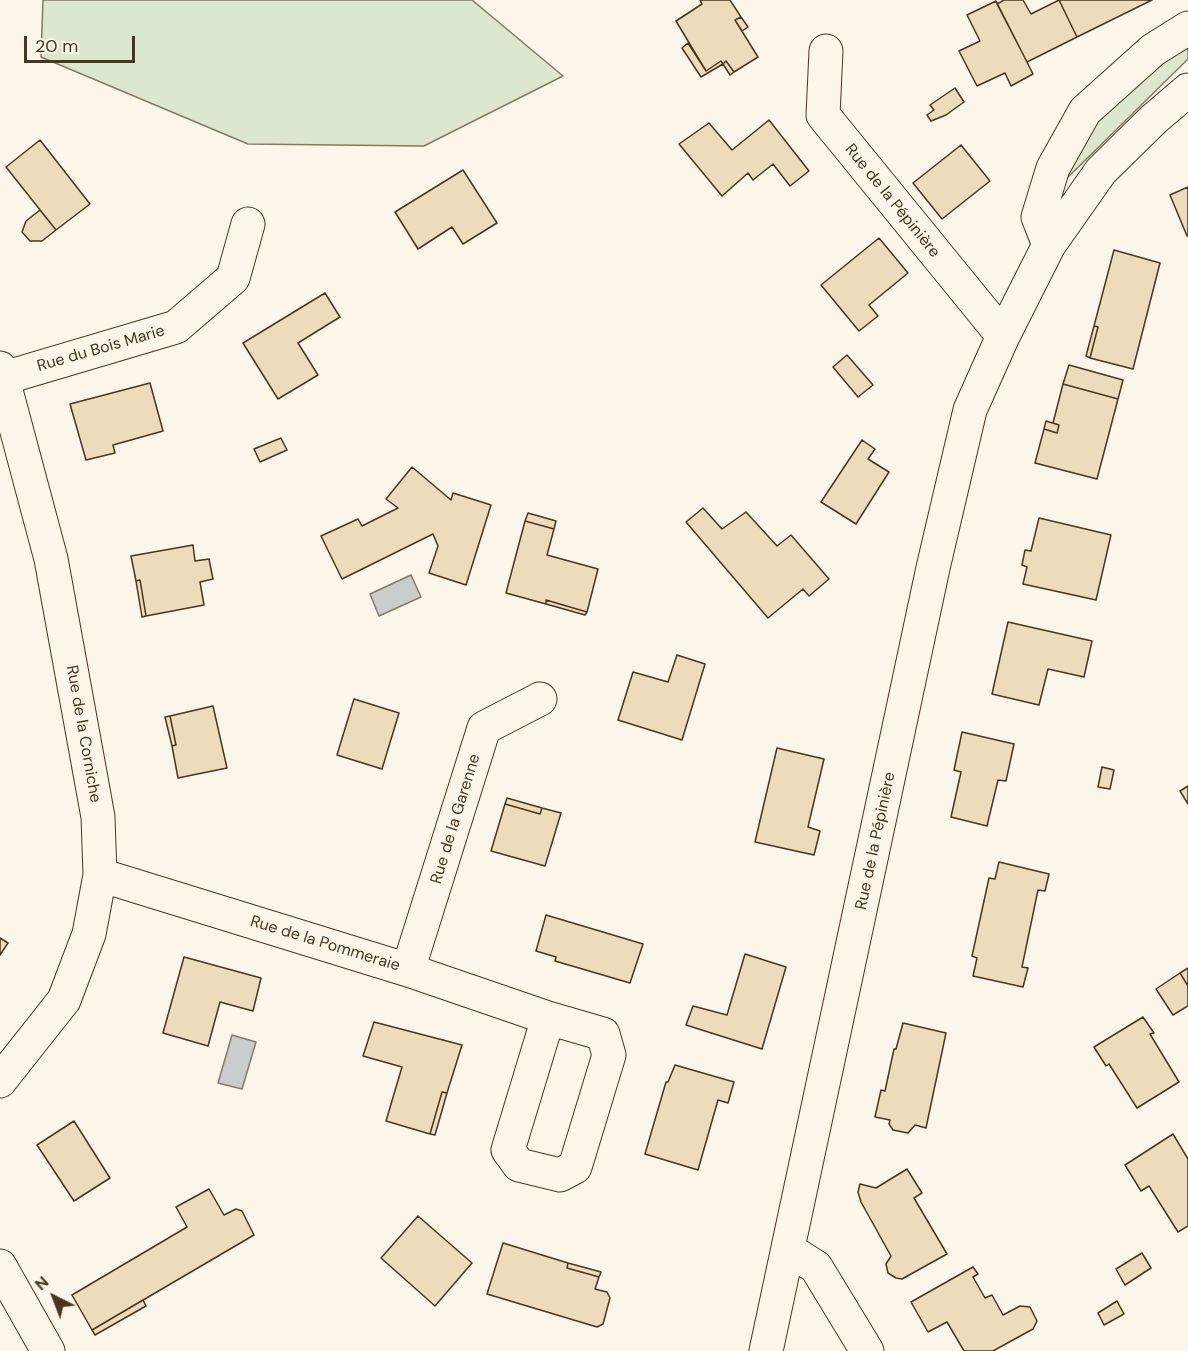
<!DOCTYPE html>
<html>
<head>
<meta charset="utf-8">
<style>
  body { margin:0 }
  #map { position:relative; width:1188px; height:1351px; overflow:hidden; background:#fbf6e9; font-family:"DM Sans",sans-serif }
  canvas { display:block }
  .north { position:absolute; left:24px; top:1267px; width:60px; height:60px; -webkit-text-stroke:4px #fbf6e9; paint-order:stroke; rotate:318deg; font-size:16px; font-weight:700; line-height:24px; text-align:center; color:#4a3520 }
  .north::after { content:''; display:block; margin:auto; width:21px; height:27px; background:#4a3520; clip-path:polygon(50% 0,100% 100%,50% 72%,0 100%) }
  .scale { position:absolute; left:24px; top:36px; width:111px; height:27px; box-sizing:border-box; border:3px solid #4a3520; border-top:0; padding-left:8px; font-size:18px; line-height:21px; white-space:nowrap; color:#4a3520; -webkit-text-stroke:4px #fbf6e9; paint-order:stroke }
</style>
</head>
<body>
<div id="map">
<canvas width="1188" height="1351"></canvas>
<div class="north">N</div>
<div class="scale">20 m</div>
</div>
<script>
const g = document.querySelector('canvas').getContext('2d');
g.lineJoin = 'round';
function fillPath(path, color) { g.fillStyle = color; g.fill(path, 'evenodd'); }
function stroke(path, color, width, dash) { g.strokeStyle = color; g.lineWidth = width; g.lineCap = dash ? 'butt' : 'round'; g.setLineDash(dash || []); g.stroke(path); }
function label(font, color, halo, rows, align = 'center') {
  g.font = font + ' "DM Sans",sans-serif'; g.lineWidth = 4.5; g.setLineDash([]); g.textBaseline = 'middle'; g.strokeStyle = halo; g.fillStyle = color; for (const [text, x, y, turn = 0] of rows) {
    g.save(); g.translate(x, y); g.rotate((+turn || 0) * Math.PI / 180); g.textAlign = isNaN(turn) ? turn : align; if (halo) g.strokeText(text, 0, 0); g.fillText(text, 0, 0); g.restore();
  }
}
const green = new Path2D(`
  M43,0H472L563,76L424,146L248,144L41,57Z
  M1188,42V59L1062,183C1069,170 1075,154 1083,141C1106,104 1153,70 1188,42Z`);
fillPath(green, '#dce7d0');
stroke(green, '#887966', 1.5);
const water = new Path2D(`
  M411,575L421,597L379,616L370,594Z
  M232,1035L256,1042L242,1089L218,1083Z`);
fillPath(water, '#c9cecd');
stroke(water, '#887966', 1.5);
const building = new Path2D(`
  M700,0H730L741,17L735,20L758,57L734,72L726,61L723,64L721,61L706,71L676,21L702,4Z
  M1004,0H1023L1031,14L1059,0L1077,37L1027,62L997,4Z
  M1059,0H1152L1077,37Z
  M996,1L1033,74L1011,86L1005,73L977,86L959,51L980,41L967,15Z
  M741,17L748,27L742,31L735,20Z
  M688,43L706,71L721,61L723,64L701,77L682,48Z
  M726,61L734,72L730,75L723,64Z
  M955,88L964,102L946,115L931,121L927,115L934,110L930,105Z
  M769,120L809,171L790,186L773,164L753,180L748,173L722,196L679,144L709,123L732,150Z
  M40,140L90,204L56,230L6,167Z
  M961,145L990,181L942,219L913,183Z
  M463,170L497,223L463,244L452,227L418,249L395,212Z
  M1188,187V236H1187L1170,195Z
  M40,210L56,230L42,241H30L22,232L26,221Z
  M879,238L908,273L869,305L878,316L859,331L821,285Z
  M1114,250L1160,263L1133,369L1090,358L1098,327L1094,326Z
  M325,293L340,317L298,343L318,375L278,399L243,343Z
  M1094,326L1098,327L1090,358L1086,356Z
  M847,355L873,385L858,397L833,367Z
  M1069,365L1123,380L1118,399L1063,384Z
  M150,383L163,431L113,445L115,453L86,460L70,404Z
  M1063,384L1118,399L1097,479L1035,463L1044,429L1057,433L1059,425L1053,423Z
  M1046,421L1059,425L1057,433L1044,429Z
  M281,438L287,450L260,462L254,449Z
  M862,440L875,449L868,459L889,472L856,524L821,502Z
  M412,467L451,500L453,493L491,505L466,585L429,573L438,546L433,534L342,579L321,536L358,519L362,526L398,508L386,499Z
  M703,508L722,529L746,512L777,546L791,535L829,579L809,596L803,589L768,618L686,522Z
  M528,513L556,521L554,529L525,521Z
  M1039,518L1111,535L1096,600L1023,584L1027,567L1022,565L1025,550L1031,551Z
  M525,521L554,529L547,555L598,569L587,612L546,600V604L506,593Z
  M193,545L195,561L209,559L213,579L200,582L204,605L146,616L140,580L136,581L131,556Z
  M140,580L146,616L142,617L136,581Z
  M546,600L587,612L585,615L546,604Z
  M1008,622L1092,641L1084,677L1048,669L1039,705L992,694Z
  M677,655L705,664L682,740L618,720L633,672L668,682Z
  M354,699L399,713L382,769L337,755Z
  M213,706L227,768L178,778L172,746L176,745L170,716Z
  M170,716L176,745L172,746L165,717Z
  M962,732L1014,744L1006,781L998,780L987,826L951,817L961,772L954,770Z
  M777,748L824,759L808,827L820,831L814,855L755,842Z
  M1102,767L1114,770L1110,789L1098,787Z
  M1188,786V804L1180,791Z
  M507,798L542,808L540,814L505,804Z
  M505,804L540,814L542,808L561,813L545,866L491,851Z
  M999,862L1049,874L1045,891L1038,890L1022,967L1028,968L1023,987L973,976L977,958L972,956L989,878L995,879Z
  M546,915L643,944L630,983L555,961L556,957L536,951Z
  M0,938L8,943L0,955Z
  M745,954L786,967L762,1049L686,1025L693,1006L727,1015Z
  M184,957L261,978L253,1011L220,1002L208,1046L163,1033Z
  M1188,968V986L1180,973Z
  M1180,973L1188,986V1006L1173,1015L1156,989Z
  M1143,1017L1154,1033L1150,1034L1179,1082L1137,1108L1109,1064L1106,1066L1094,1047Z
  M374,1022L462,1045L447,1093L442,1092L430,1134L386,1121L402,1067L363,1056Z
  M903,1023L946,1033L926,1128L915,1125L908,1133L893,1130L889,1124L890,1120L875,1117L881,1090L885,1091L894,1049H896Z
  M675,1065L734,1082L728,1103L718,1100L698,1170L645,1154L666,1082H668Z
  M442,1092L447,1093L435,1135L430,1134Z
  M74,1121L110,1178L74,1201L37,1145Z
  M1173,1134L1188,1159V1226L1178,1232L1149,1186L1141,1191L1125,1165Z
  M907,1169L922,1193L914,1198L947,1254L902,1279L896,1278L888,1273L886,1264L891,1256L861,1202L858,1192L860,1184L876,1188Z
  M209,1189L224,1215L236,1209L242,1211L254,1235L92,1330L72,1295L187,1227L176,1207Z
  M418,1216L472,1263L435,1306L381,1258Z
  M503,1243L568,1263L567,1268L599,1277L595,1289L607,1292L610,1298L603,1324L597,1327L487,1294Z
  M1142,1253L1151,1268L1125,1285L1116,1269Z
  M568,1263L601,1272L599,1277L567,1268Z
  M973,1267L978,1274L973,1277L985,1298L992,1295L1003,1315L1020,1306L1030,1307L1037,1321L1033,1329L993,1351H964L947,1322L928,1332L911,1302Z
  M143,1300L146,1306L95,1335L92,1330Z
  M1117,1301L1124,1314L1104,1325L1098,1313Z`);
fillPath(building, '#ecdcbc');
stroke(building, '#4a3520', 1.5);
const minor = new Path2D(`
  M826,51L823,115L1003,336
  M1049,245L1038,217L1053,168L1085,111L1153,50L1188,28
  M0,368L51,559L98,817L100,875L89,934L64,1000L0,1081
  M4,378L176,327L233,278L248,224
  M100,875L408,970L548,1018L603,1034L609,1055L575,1167L560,1175L519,1165L508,1150L548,1018
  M408,970L484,728L540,699
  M789,1250L816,1267L867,1351
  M0,1266L48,1351
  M766,1351L933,568L970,410L1003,336L1049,245L1101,171L1154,119L1188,90`);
stroke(minor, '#4a3520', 35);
stroke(minor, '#fbf6e9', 33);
label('16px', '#4a3520', '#fbf6e9', [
  ["Rue de la Pépinière",892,201,51],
  ["Rue du Bois Marie",101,349,-16],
  ["Rue de la Corniche",83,734,80],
  ["Rue de la Garenne",456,819,-73],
  ["Rue de la Pépinière",876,841,-78],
  ["Rue de la Pommeraie",325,944,17]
]);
</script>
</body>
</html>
